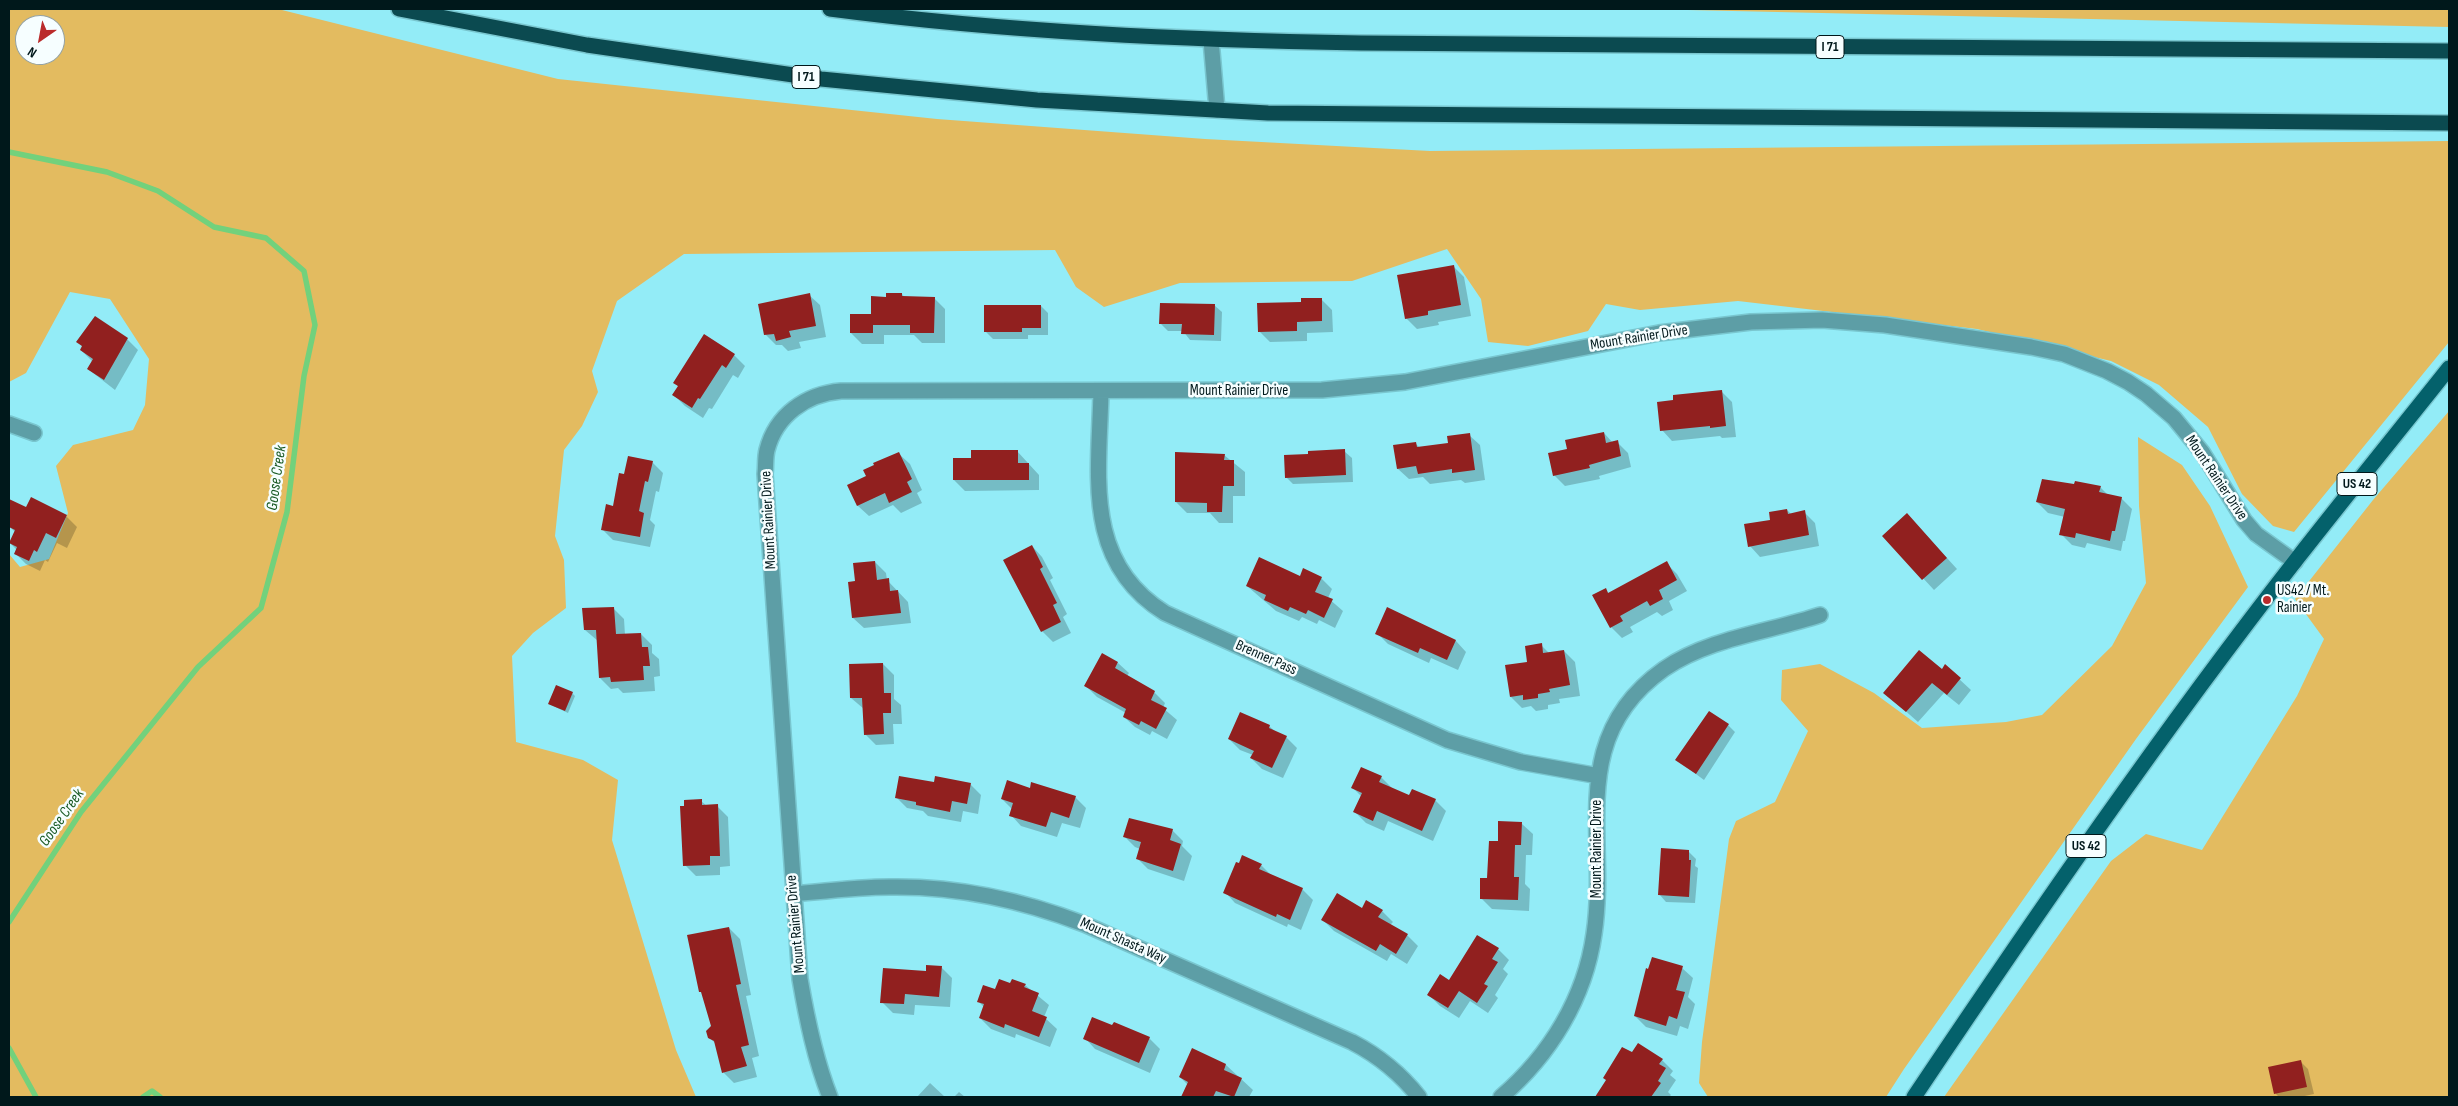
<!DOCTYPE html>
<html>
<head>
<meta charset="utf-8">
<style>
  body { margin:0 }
  #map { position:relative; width:2458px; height:1106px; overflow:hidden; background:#93ecf7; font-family:"Sofia Sans Condensed",sans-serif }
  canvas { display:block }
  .frame { position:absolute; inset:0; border:10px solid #00181b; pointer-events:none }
  .north { position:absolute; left:15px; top:15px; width:50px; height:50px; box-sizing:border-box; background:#f6feff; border:1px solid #94a2a4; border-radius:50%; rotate:213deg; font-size:14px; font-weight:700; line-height:20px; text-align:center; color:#00181b }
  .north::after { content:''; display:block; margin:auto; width:18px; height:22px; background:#ba2b2b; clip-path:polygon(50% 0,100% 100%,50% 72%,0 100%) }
</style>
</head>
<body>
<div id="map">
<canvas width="2458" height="1106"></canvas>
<div class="frame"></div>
<div class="north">N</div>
</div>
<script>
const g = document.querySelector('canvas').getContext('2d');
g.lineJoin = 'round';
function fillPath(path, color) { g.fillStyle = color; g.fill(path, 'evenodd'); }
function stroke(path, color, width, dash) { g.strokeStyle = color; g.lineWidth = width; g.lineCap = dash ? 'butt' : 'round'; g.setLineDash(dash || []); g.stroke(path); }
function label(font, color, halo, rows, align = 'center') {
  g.font = font + ' "Sofia Sans Condensed",sans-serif'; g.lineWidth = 5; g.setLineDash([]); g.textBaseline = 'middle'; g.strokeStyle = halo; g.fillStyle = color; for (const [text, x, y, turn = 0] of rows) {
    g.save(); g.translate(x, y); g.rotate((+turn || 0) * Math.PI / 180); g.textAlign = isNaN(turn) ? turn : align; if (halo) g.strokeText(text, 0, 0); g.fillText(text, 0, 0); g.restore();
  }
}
fillPath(new Path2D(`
  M9,9H278L558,79L937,119L1205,139L1430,151L2449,141V342L2294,532L2273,526L2242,494L2208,427L2159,385L2111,361L1977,329L1738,301L1640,310L1606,304L1588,331L1528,346L1488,342L1481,299L1447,249L1352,281L1180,283L1104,307L1076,287L1055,250L684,254L617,301L592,371L598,392L582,426L564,450L555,536L564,560L566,608L533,633L512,656L516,742L583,760L618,780L612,840L676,1050L696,1097H9V554L20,567L49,559L68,513L56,466L73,445L133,430L145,405L149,359L110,299L70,292L26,373L9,382ZM25,25H55V55H25Z
  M1643,9H2449V27Z
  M2449,411V1097H1944L2111,861L2146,834L2202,850L2297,696L2324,639L2295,599L2373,500Z
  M2138,437L2182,465L2210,506L2248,587L2136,739L1904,1069L1886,1097H1708L1699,1083L1702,1042L1729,839L1736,821L1775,802L1808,731L1781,700L1782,670L1820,664L1874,693L1922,728L2006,722L2042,715L2112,646L2146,583L2139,506Z`), '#e3bb60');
fillPath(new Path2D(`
  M1453,266L1464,277L1471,316L1438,322L1439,325L1417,329L1406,318Z
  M902,294L905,298H934L945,309V343H922L914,335H884V344H862L851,333L872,315L887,298Z
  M809,295L820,305L826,337L799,342L801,348L788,351L782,345H776L765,334Z
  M1321,299L1332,310L1333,332L1307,333V341L1270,342L1259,331L1302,303Z
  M1214,305L1222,312L1221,341L1190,340L1183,331H1168L1161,324Z
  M1041,306L1048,313V335H1028V339H993L985,331Z
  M127,339L138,350L115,390L88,369L92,361L81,350L83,347L78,342Z
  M734,355L745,366L738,378L733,375L712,409L709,408L703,418L685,406L674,395L679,387L674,382Z
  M1721,391L1732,402L1736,437L1722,438L1720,436L1672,441L1662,430Z
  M1604,433L1613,443L1617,442L1628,453L1631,467L1599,476L1600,479L1565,486L1554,475L1568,450Z
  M1469,435L1480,445L1485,480L1465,483L1461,480L1430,484L1423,477L1409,479L1398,469L1415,443L1420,448L1449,444Z
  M1017,451L1039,475V490L965,491L954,480L972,460Z
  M1344,451L1352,458L1353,482L1293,484L1286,477Z
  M899,454L910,464L922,490L917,493L922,503L901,513L893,505L869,516L858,506L849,486L868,477Z
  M1224,455L1245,472V496H1233V523H1219L1210,513H1187L1176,502Z
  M652,462L663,473L659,492L656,491L650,520L655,525L650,547L613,540L602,529L614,507L625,475Z
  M2075,486L2100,487L2108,495L2121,498L2132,509L2125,541H2123L2121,551L2087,543L2085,548L2072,545L2061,534L2065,517L2048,513L2037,502Z
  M9,500L27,509L66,516L77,527L67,548L57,543L48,562L45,560L40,571L26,564L15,553L17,550L10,543L15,532L9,526Z
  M1787,510L1791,514L1804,512L1815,523L1819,546L1760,557L1750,546L1772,520Z
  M1918,526L1957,569L1934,590L1884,536Z
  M1032,546L1042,557L1053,578L1050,580L1067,614L1063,617L1071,633L1053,642L1042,631L1005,560Z
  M875,562L886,573L887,580L908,602L911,623L864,628L853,618Z
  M1666,563L1677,574L1687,591L1669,601L1673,610L1662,616L1657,612L1630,627L1633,632L1622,638L1611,627L1594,596L1606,590L1609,594Z
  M1321,578L1332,589L1328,598L1343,611L1335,628L1319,620L1317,624L1302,617L1299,621L1276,611L1247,586Z
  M613,608L624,619L625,635L641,634L652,645V653L659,659L660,676L654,677L655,691L623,693L618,688L611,689L600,678L598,641L585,630Z
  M1377,633L1456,641L1466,652L1458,670L1431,658L1429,663L1388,644Z
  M1541,645L1550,654L1564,651L1575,662L1580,696L1559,699L1560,703L1548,705V709L1536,711L1531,706L1522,708L1511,697L1506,666L1529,663Z
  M1118,663L1129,673L1127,676L1154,692L1165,703L1163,708L1177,720L1167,739L1152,731L1150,735L1135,727L1124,717L1126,713L1097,697L1086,686Z
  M883,664L894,675V699L901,705L902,724H893L894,744L876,745L865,734L864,709L851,698Z
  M1945,666L1971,690L1959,705L1944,693L1918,722L1885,693L1942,670Z
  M572,693L575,696L568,713L549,704Z
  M1728,725L1735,732L1704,780L1677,760Z
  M1269,726L1276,732L1286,737L1297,748L1283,778L1262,769L1251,758L1253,755L1240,750L1229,739Z
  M1381,777L1393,789L1410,796L1435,800L1446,811L1433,841L1388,821L1384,831L1366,823L1355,812L1361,796L1353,788Z
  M935,783L970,784L981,795L978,814L963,811L961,822L928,816L923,811L907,808L896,797Z
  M1031,789L1075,797L1086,808L1080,828L1062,823L1057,837L1021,826L1011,815L1012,809L1002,799Z
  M701,801L707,806H717L728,817L730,866L720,867V875L696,876L685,865Z
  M1500,823L1522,824L1533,834L1532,855H1526L1525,884L1530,889L1529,911L1492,909L1481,898L1499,842Z
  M1172,830L1183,841L1182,846L1192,856L1184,881L1148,869L1137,858L1140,849L1135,847L1124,836Z
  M1689,852L1696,859L1695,866L1698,868L1695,903L1666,902L1659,894Z
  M1261,865L1272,876L1302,889L1313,900L1301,930L1288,924L1287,927L1235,903L1225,892Z
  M1363,909L1382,911L1393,922L1390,925L1407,935L1418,946L1407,964L1391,954L1387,961L1334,931L1323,920Z
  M729,928L740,939L751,995L746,996L759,1056L752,1058L757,1077L734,1083L724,1073L715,1043L709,1037Z
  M1498,949L1509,960L1503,969L1508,974L1495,995L1498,998L1488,1013L1470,1001L1459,1018L1440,1006L1429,995Z
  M941,967L952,978L950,1007L915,1005L914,1015L893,1013L882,1002L927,972Z
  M1682,968L1693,978L1688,997L1695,1004L1688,1029L1680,1026L1677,1036L1646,1027L1635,1016Z
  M1025,985L1049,1005L1044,1017L1057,1029L1050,1047L1016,1034L1015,1038L991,1029L980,1018L984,1007L978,1001L995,991Z
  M1085,1038H1149L1160,1049L1150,1073L1095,1049Z
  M1632,1054L1662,1060L1673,1071L1670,1075L1676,1080L1668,1092L1671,1095L1669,1097H1597L1607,1080Z
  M2301,1062L2308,1069L2314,1094L2300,1097H2279L2276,1094L2270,1068Z
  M1226,1065L1253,1090L1249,1097H1187L1184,1094L1188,1085L1180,1077Z
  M930,1083L945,1097H917Z
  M959,1092L965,1097H954Z`), '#0003');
stroke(new Path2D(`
  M9,152L107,172L158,191L214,227L266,238L304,271L315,325L304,376L287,512L261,608L198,667L81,812L9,922
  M9,1048L36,1097
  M143,1097L152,1091L160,1097`), '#72d17c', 5.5);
fillPath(new Path2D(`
  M1454,265L1461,305L1428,311V315L1405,319L1397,275Z
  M810,293L816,326L789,331L791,337L776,341L774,334L764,335L758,304Z
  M886,293H902V296L935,297L934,333H910V325H873V333H850V314H871V296L886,297Z
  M1301,298H1322V321L1297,322V331L1258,332L1257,303L1301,302Z
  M1160,303L1215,304L1214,335L1181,334L1182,324H1159Z
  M984,305H1041V328H1022V332H984Z
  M95,316L128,338L104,380L87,369L93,359L80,350L82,346L76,342Z
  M704,334L735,354L726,368L722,365L700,399L698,398L692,408L672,395L678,386L673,383Z
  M1722,390L1726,426L1710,428V426L1660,431L1657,402L1673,400V395Z
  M1604,432L1606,443L1618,440L1621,456L1589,465L1590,468L1553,476L1548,453L1567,449L1565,440Z
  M1470,433L1475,470L1452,473V469L1418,474L1416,466L1397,469L1393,445L1416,442L1417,447L1448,443L1447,436Z
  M1345,449L1346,475L1285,478L1284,455L1308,454V451Z
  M971,450H1018V463H1029V480H953V458H971Z
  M899,452L912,479L907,482L912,492L889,503L885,493L857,506L847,485L866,476L863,470L874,465L873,463Z
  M1175,452L1225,454L1224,460H1234V486H1223L1222,512H1207V503L1175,502Z
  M628,456L653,461L648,482L645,481L639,511L644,513L640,537L601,530L606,504L613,506L619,473L624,474Z
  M2042,479L2074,484L2075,481L2101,486L2099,492L2122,497L2115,531H2112L2110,541L2076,533L2075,538L2059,535L2065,509L2036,502Z
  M31,497L67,515L56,538L46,533L37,552L34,550L29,561L14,554L17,547L9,543L15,530L9,527V499L26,507Z
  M1787,509L1788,514L1805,510L1809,535L1748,547L1744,524L1770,520L1769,512Z
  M1907,513L1947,558L1922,580L1882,536Z
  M1032,545L1043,567L1040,569L1057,603L1053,605L1061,622L1041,632L1003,560Z
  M1259,557L1300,576L1303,568L1322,577L1315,592L1333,599L1324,618L1308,610L1306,614L1290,607L1288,611L1264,600L1266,595L1246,586Z
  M875,561L877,580L889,578L890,591L898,590L901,613L852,618L848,582L855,581L853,563Z
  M1667,561L1677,580L1659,590L1663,599L1650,606L1647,601L1620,616L1623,621L1610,628L1592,595L1606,588L1608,593Z
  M614,607L616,634L641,633L642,647H648L650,666H643L644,680L611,682L610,677L599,678L596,630H584L582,608Z
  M1387,607L1456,640L1447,660L1420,648L1418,653L1375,634Z
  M1542,643L1543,653L1564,650L1570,685L1549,689L1550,692L1538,694V698L1523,700V695L1510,697L1505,665L1527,662L1525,646Z
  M1919,650L1942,669L1945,664L1961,678L1947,695L1932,683L1906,712L1883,693Z
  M1102,653L1118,662L1115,668L1155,691L1151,700L1167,708L1156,729L1141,721L1139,725L1123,717L1126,709L1084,686Z
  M883,663L884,693H891V713H883L884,734L864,735L862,698H850L849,664Z
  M556,685L573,692L565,711L548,704Z
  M1709,711L1729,724L1696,774L1675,760Z
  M1240,712L1270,725L1269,728L1287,736L1272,768L1250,758L1254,751L1228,739Z
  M1361,767L1382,776L1379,782L1409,795L1412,789L1436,799L1422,831L1377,811L1373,821L1353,812L1362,793L1351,788Z
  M899,776L934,782L935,776L971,783L967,804L952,801L950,812L916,805V802L895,798Z
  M1007,780L1030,788L1031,782L1076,796L1069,818L1051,812L1046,827L1009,816L1013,803L1001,799Z
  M702,799V805L718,804L720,856H710V865L683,866L680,806H684V800Z
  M1129,818L1173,829L1170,840L1181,844L1173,871L1136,859L1141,842L1123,837Z
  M1498,821L1522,822L1521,845H1515L1514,877H1519L1518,900L1480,899V878H1487L1489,841H1498Z
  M1661,848L1689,850V860H1691L1689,897L1658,895Z
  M1242,855L1262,864L1259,869L1303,888L1290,920L1277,914L1276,917L1223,893L1236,862L1239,863Z
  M1337,893L1362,908L1366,900L1383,910L1378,917L1408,934L1396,954L1380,944L1376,951L1321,920Z
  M729,927L741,984L736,985L749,1045L741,1047L747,1066L722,1073L714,1041L708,1038L706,1031L711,1026L701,992H699L687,935Z
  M1477,935L1499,948L1492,959L1498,962L1484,984L1488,986L1477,1003L1459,991L1448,1008L1427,995L1440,974L1449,980Z
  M1652,957L1683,966L1676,990L1685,992L1677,1019L1669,1016L1666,1026L1634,1016L1646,968L1648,969Z
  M926,965L942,966L939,997L905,994L904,1004L880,1003L883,968L926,971Z
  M999,979L1010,983L1012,979L1026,984L1024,987L1039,993L1032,1011L1047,1017L1039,1037L1005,1024L1004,1028L979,1018L984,1004L977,1002L983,985L995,989Z
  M1092,1017L1112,1025L1114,1022L1150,1037L1139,1063L1083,1039Z
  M1638,1043L1663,1059L1659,1064L1666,1068L1658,1081L1661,1083L1651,1097H1595L1606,1080L1603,1078L1622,1047L1632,1052Z
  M1192,1048L1226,1064L1224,1070L1242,1078L1234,1097L1216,1091L1213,1097H1181L1188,1082L1179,1077Z
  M2301,1060L2307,1087L2274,1094L2268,1067Z`), '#91201f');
const minor = new Path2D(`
  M1211,40L1217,110
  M1101,392C1099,476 1083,562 1165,613L1447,740L1521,762L1599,776
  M9,424L34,433
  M794,894C826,891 858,887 890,887C957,886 1022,900 1084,924L1352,1042C1379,1056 1400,1073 1419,1097
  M830,1097C815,1059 807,1020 800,979L765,474C766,466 765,458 767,450C776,415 806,394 841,391L1322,390L1405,382L1659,333L1751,322L1822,320L1885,325L2031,347L2064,354L2107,371L2128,382L2146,394L2174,418L2202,452L2244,520L2256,534L2295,562
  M1501,1097C1550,1055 1585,998 1594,934C1609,836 1565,739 1664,669C1709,638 1769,632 1820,615`);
const major = new Path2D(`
  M1914,1097C2036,915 2161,733 2296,560C2346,496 2398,432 2449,368`);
const highway = new Path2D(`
  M399,9L587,45L821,79L1037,100L1268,113L2449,123
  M830,9C1006,32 1184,40 1361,43L2449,51`);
stroke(minor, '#79c6cf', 18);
stroke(major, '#79c6cf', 18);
stroke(highway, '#79c6cf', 18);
stroke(minor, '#5d9ea6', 15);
stroke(major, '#04616b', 15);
stroke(highway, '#0b4a50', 15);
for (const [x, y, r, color] of [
  [2267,600,5,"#ba2b2b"]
]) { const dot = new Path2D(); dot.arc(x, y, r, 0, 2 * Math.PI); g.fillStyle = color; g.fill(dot); stroke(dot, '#f6feff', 2); }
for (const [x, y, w] of [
  [1830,47,28],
  [806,77,28],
  [2357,484,40],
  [2086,846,40]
]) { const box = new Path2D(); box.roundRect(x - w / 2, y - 11.5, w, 23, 4); g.fillStyle = '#f6feff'; g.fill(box); stroke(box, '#00181b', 1); }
label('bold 14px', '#00181b', null, [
  ["I 71",1830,47],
  ["I 71",806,77],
  ["US 42",2357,484],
  ["US 42",2086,846]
]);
label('15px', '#00181b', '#f6feff', [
  ["Mount Rainier Drive",1639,338,-9],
  ["Mount Rainier Drive",1239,391],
  ["Mount Rainier Drive",2216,478,56],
  ["Mount Rainier Drive",769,520,-93],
  ["Brenner Pass",1266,658,24],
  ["Mount Rainier Drive",1597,849,-90],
  ["Mount Rainier Drive",796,924,-95],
  ["Mount Shasta Way",1123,941,24]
]);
label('15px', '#00181b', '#f6feff', [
  ["US42 / Mt.",2277,591],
  ["Rainier",2277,608]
], 'left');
label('italic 16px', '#195a24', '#f6feff', [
  ["Goose Creek",277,478,-82],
  ["Goose Creek",62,818,-55]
]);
</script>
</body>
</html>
